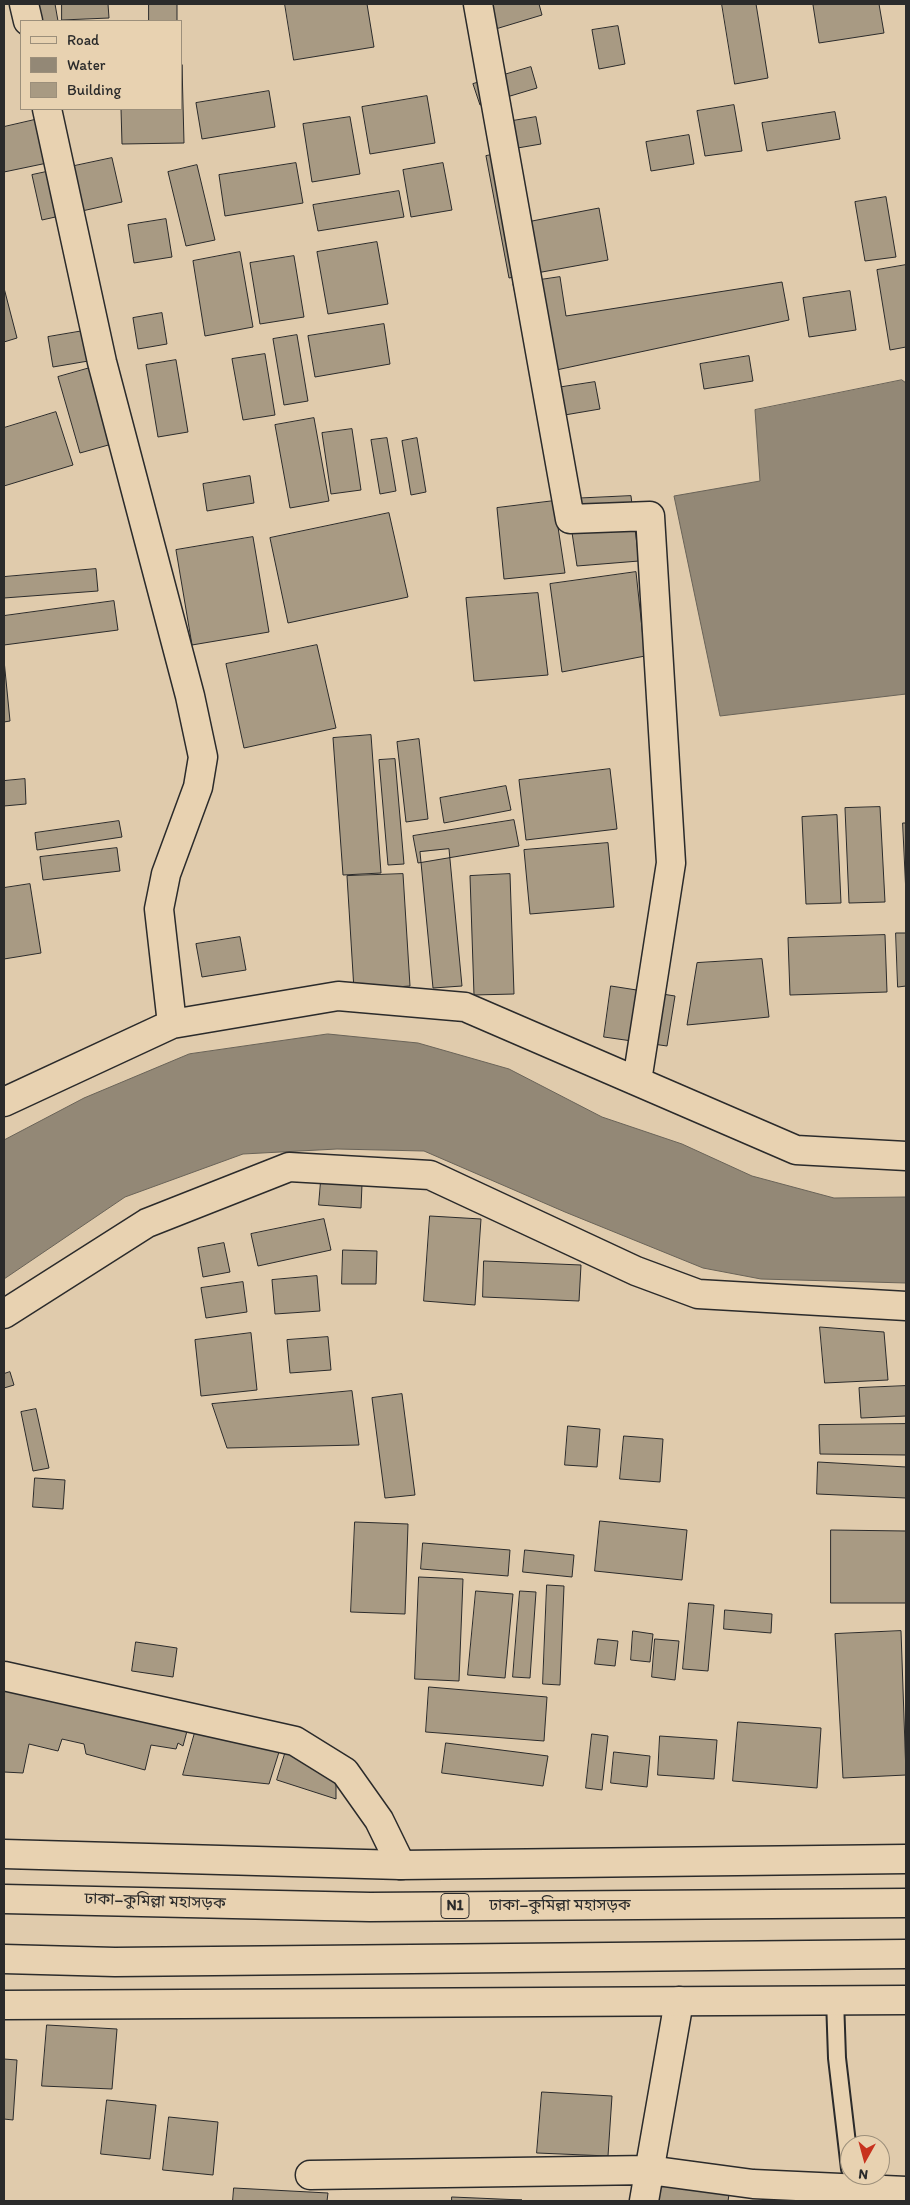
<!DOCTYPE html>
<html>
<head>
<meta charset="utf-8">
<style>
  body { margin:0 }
  #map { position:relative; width:910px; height:2205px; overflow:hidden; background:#e0cbac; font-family:Itim,sans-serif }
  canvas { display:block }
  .frame { position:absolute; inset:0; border:5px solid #2b2b2b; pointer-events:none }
  .legend { position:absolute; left:20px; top:20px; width:162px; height:90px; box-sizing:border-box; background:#e8d2b1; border:1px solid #9c8f7b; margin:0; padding:6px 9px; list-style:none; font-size:15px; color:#2b2b2b }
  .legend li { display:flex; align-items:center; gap:10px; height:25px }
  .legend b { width:25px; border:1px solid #9c8f7b }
  .north { position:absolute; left:840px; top:2135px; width:50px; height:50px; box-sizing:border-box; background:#e8d2b1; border:1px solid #9c8f7b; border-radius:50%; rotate:187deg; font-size:14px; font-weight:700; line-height:20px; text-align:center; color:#2b2b2b }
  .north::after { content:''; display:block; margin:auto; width:18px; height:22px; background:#c8321e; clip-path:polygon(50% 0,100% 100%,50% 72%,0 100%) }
</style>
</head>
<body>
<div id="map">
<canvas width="910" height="2205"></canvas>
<div class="frame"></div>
<ul class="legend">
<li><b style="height:6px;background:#e8d2b1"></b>Road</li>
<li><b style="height:14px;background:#938876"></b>Water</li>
<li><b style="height:14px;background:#a89a83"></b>Building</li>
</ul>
<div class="north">N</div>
</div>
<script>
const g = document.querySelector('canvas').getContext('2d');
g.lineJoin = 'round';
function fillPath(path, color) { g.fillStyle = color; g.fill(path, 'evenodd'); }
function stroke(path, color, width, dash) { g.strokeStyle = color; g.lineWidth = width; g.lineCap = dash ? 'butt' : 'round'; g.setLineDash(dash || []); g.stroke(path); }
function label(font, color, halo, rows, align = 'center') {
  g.font = font + ' Itim,"Noto Sans Bengali",sans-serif'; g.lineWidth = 5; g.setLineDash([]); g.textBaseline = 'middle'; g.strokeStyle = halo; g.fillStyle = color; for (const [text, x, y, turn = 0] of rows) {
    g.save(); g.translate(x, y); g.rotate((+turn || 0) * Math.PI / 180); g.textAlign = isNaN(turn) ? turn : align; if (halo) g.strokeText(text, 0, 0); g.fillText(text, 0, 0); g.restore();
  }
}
const water = new Path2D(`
  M902,380L906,383V694L720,716L674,496L760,481L755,410Z
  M328,1034L418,1043L509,1069L602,1117L682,1144L752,1176L834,1198L906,1197V1283L761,1279L703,1268L565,1212L424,1151L337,1149L243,1154L125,1197L4,1279V1140L84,1098L189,1054Z`);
fillPath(water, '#938876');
stroke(water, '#696358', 1);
const building = new Path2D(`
  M37,4H55L58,21H27Z
  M62,4H108L109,18L62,20Z
  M149,4H177V21H149Z
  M285,4H367L374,47L294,60Z
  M471,4H539L542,15L479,34Z
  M722,4H756L768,78L735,84Z
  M879,4L884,33L819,43L813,5Z
  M618,26L625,64L599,69L592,30Z
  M182,65L184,143L122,144L121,109H181Z
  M531,67L537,88L480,105L473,84Z
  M269,91L275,127L202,139L196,103Z
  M427,96L435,143L370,154L362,107Z
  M734,105L742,151L705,156L697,111Z
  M835,112L840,139L767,151L762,123Z
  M350,117L360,174L312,182L303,124Z
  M536,117L541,144L494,152L489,125Z
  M43,118L52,162L4,172V127Z
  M689,135L694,164L651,171L646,142Z
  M513,151L527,222L599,208L608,260L509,278L486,156Z
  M112,158L122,202L42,220L32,175Z
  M296,163L303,203L225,216L219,175Z
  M443,163L452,210L411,217L403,170Z
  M197,165L215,240L186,246L168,172Z
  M399,191L404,217L318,231L313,205Z
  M886,197L896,257L865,261L855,202Z
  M166,219L172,257L134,263L128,225Z
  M377,242L388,304L328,314L317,252Z
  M240,252L253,327L205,336L193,261Z
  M294,256L304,317L260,324L250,263Z
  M906,265V347L890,350L877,270Z
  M560,277L566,316L782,282L789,320L533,375L513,284Z
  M4,288L17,338L4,342Z
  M850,291L856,330L809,337L803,298Z
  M162,313L167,344L138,349L133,318Z
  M384,324L390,364L315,377L308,336Z
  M95,329L100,359L53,367L48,337Z
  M297,335L308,401L284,405L273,339Z
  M265,354L275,415L243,420L232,359Z
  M749,356L753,381L704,389L700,364Z
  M176,360L188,432L158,437L146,365Z
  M97,366L119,442L80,453L58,377Z
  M595,382L600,409L547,418L543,390Z
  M56,412L73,465L4,486V428Z
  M314,418L329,501L290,508L275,425Z
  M352,429L361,490L331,494L322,433Z
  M387,438L396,491L380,494L371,440Z
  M417,438L426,492L411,495L402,441Z
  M250,476L254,503L207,511L203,484Z
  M631,496L639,561L577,566L567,499Z
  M554,501L565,573L504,579L497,508Z
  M389,513L408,597L288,623L270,538Z
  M253,537L269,632L192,645L176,550Z
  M96,569L98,591L4,598V577Z
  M636,572L645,656L562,672L550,584Z
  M538,593L548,675L474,681L466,598Z
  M114,601L118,630L4,645V616Z
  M317,645L336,728L244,748L226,664Z
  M4,660L10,721L4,722Z
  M371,735L381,873L343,875L333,738Z
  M419,739L428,819L406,822L397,742Z
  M395,759L404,864L388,865L379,760Z
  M610,769L617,829L526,840L519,780Z
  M25,779L26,804L4,806V781Z
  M506,786L511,810L444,823L440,798Z
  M880,807L885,902L849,903L845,808Z
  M837,815L841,903L806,904L802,817Z
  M514,820L519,846L418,863L413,836Z
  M119,821L122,837L37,850L35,833Z
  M903,823H906V894Z
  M608,843L614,907L530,914L524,850Z
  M117,848L120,871L43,880L40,857Z
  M449,849L462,986L433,988L420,852Z
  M403,874L410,986L354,990L347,876Z
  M510,874L514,994L474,995L470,876Z
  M30,884L41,953L4,959V888Z
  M896,933H906V986L898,987Z
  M885,935L887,992L790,995L788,938Z
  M240,937L246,970L202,977L196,944Z
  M762,959L769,1017L687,1025L697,963Z
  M611,986L675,996L667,1046L604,1037Z
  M321,1181L362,1184L361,1208L319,1205Z
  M430,1216L481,1219L475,1305L424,1301Z
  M324,1219L331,1250L258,1266L251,1234Z
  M224,1243L230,1272L203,1277L198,1248Z
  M343,1250L377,1251L376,1284H342Z
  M484,1261L581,1265L579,1301L483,1297Z
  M317,1276L320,1311L275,1314L272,1280Z
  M243,1282L247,1312L206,1318L201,1288Z
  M820,1327L884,1332L888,1380L825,1383Z
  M251,1333L257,1390L201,1396L195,1340Z
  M328,1337L331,1370L290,1373L287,1340Z
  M10,1372L14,1385L4,1388V1374Z
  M906,1386V1416L861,1418L859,1388Z
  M352,1391L359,1445L227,1448L212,1404Z
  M402,1394L415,1495L385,1498L372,1398Z
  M36,1409L49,1468L33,1471L21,1412Z
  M906,1424V1455L820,1454L819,1425Z
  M568,1426L600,1429L597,1467L565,1465Z
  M624,1436L663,1439L660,1482L620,1479Z
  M818,1462L906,1467V1498L817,1494Z
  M35,1478L65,1480L63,1509L33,1507Z
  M600,1521L687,1530L682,1580L595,1571Z
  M355,1522L408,1524L405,1614L351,1612Z
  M831,1530L906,1531V1603H831Z
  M423,1543L510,1550L508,1576L421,1569Z
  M525,1550L574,1555L572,1577L523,1572Z
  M419,1577L463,1579L459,1681L415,1679Z
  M547,1585L564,1586L560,1685L543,1684Z
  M476,1591L513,1594L505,1678L468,1675Z
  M520,1591L536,1592L530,1678L513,1677Z
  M689,1603L714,1605L708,1671L683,1669Z
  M725,1610L772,1614L771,1633L724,1629Z
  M633,1631L653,1634L650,1662L631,1660Z
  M901,1631L906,1775L843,1778L835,1634Z
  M598,1639L618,1641L615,1666L595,1664Z
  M655,1639L679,1641L675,1680L652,1677Z
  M136,1642L177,1648L173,1677L132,1671Z
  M4,1683L187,1731L183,1746L178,1743L176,1749L151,1745L145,1770L86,1754L84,1744L62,1739L58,1751L29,1744L23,1773L4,1772Z
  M429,1687L547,1697L544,1741L426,1732Z
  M738,1722L821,1728L817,1788L733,1781Z
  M196,1729L279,1752L269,1784L183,1775Z
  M592,1734L608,1736L602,1790L586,1788Z
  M660,1736L717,1740L714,1779L658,1775Z
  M446,1743L548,1756L543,1786L442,1773Z
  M288,1744L336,1784V1799L277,1780Z
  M614,1752L650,1756L647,1787L611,1783Z
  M47,2025L117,2029L112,2089L42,2086Z
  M4,2059L17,2060L13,2120L4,2119Z
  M542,2092L612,2096L608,2156L537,2153Z
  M107,2100L156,2105L150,2159L101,2154Z
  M169,2117L218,2122L213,2175L163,2170Z
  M658,2185L730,2188L728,2201H655Z
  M234,2188L328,2193L327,2201H233Z
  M452,2197L522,2200L452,2201Z`);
fillPath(building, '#a89a83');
stroke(building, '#2b2b2b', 1);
const service = new Path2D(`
  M835,1999L837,2058L850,2169`);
const minor = new Path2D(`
  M24,4L28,21
  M478,4L570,519L650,516L671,863L637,1081
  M47,109L102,362L190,696L203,757L198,787L166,874L159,909L172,1024
  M4,1102L172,1024L338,996L465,1007L796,1150L906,1156
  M4,1314L147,1223L289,1167L430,1175L636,1271L698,1294L906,1306
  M4,1676L295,1741L345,1772L379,1820L401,1865
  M310,2175L649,2170L753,2184L906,2191
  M644,2201L679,2001`);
const trunk = new Path2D(`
  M4,1854L401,1865L906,1859
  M4,1899L370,1907L906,1903
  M4,1959L115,1962L906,1954
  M4,2005L906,2000`);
stroke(service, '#2b2b2b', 20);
stroke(minor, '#2b2b2b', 31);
stroke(trunk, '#2b2b2b', 31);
stroke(service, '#e8d2b1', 16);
stroke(minor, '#e8d2b1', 28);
stroke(trunk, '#e8d2b1', 28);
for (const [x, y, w] of [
  [455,1906,28]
]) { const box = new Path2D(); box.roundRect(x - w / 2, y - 12.5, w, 25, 4); g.fillStyle = '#e8d2b1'; g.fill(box); stroke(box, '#2b2b2b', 1); }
label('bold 15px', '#2b2b2b', null, [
  ["N1",455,1906]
]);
label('16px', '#2b2b2b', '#e8d2b1', [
  ["ঢাকা–কুমিল্লা মহাসড়ক",155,1902,2],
  ["ঢাকা–কুমিল্লা মহাসড়ক",560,1906]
]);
</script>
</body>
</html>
